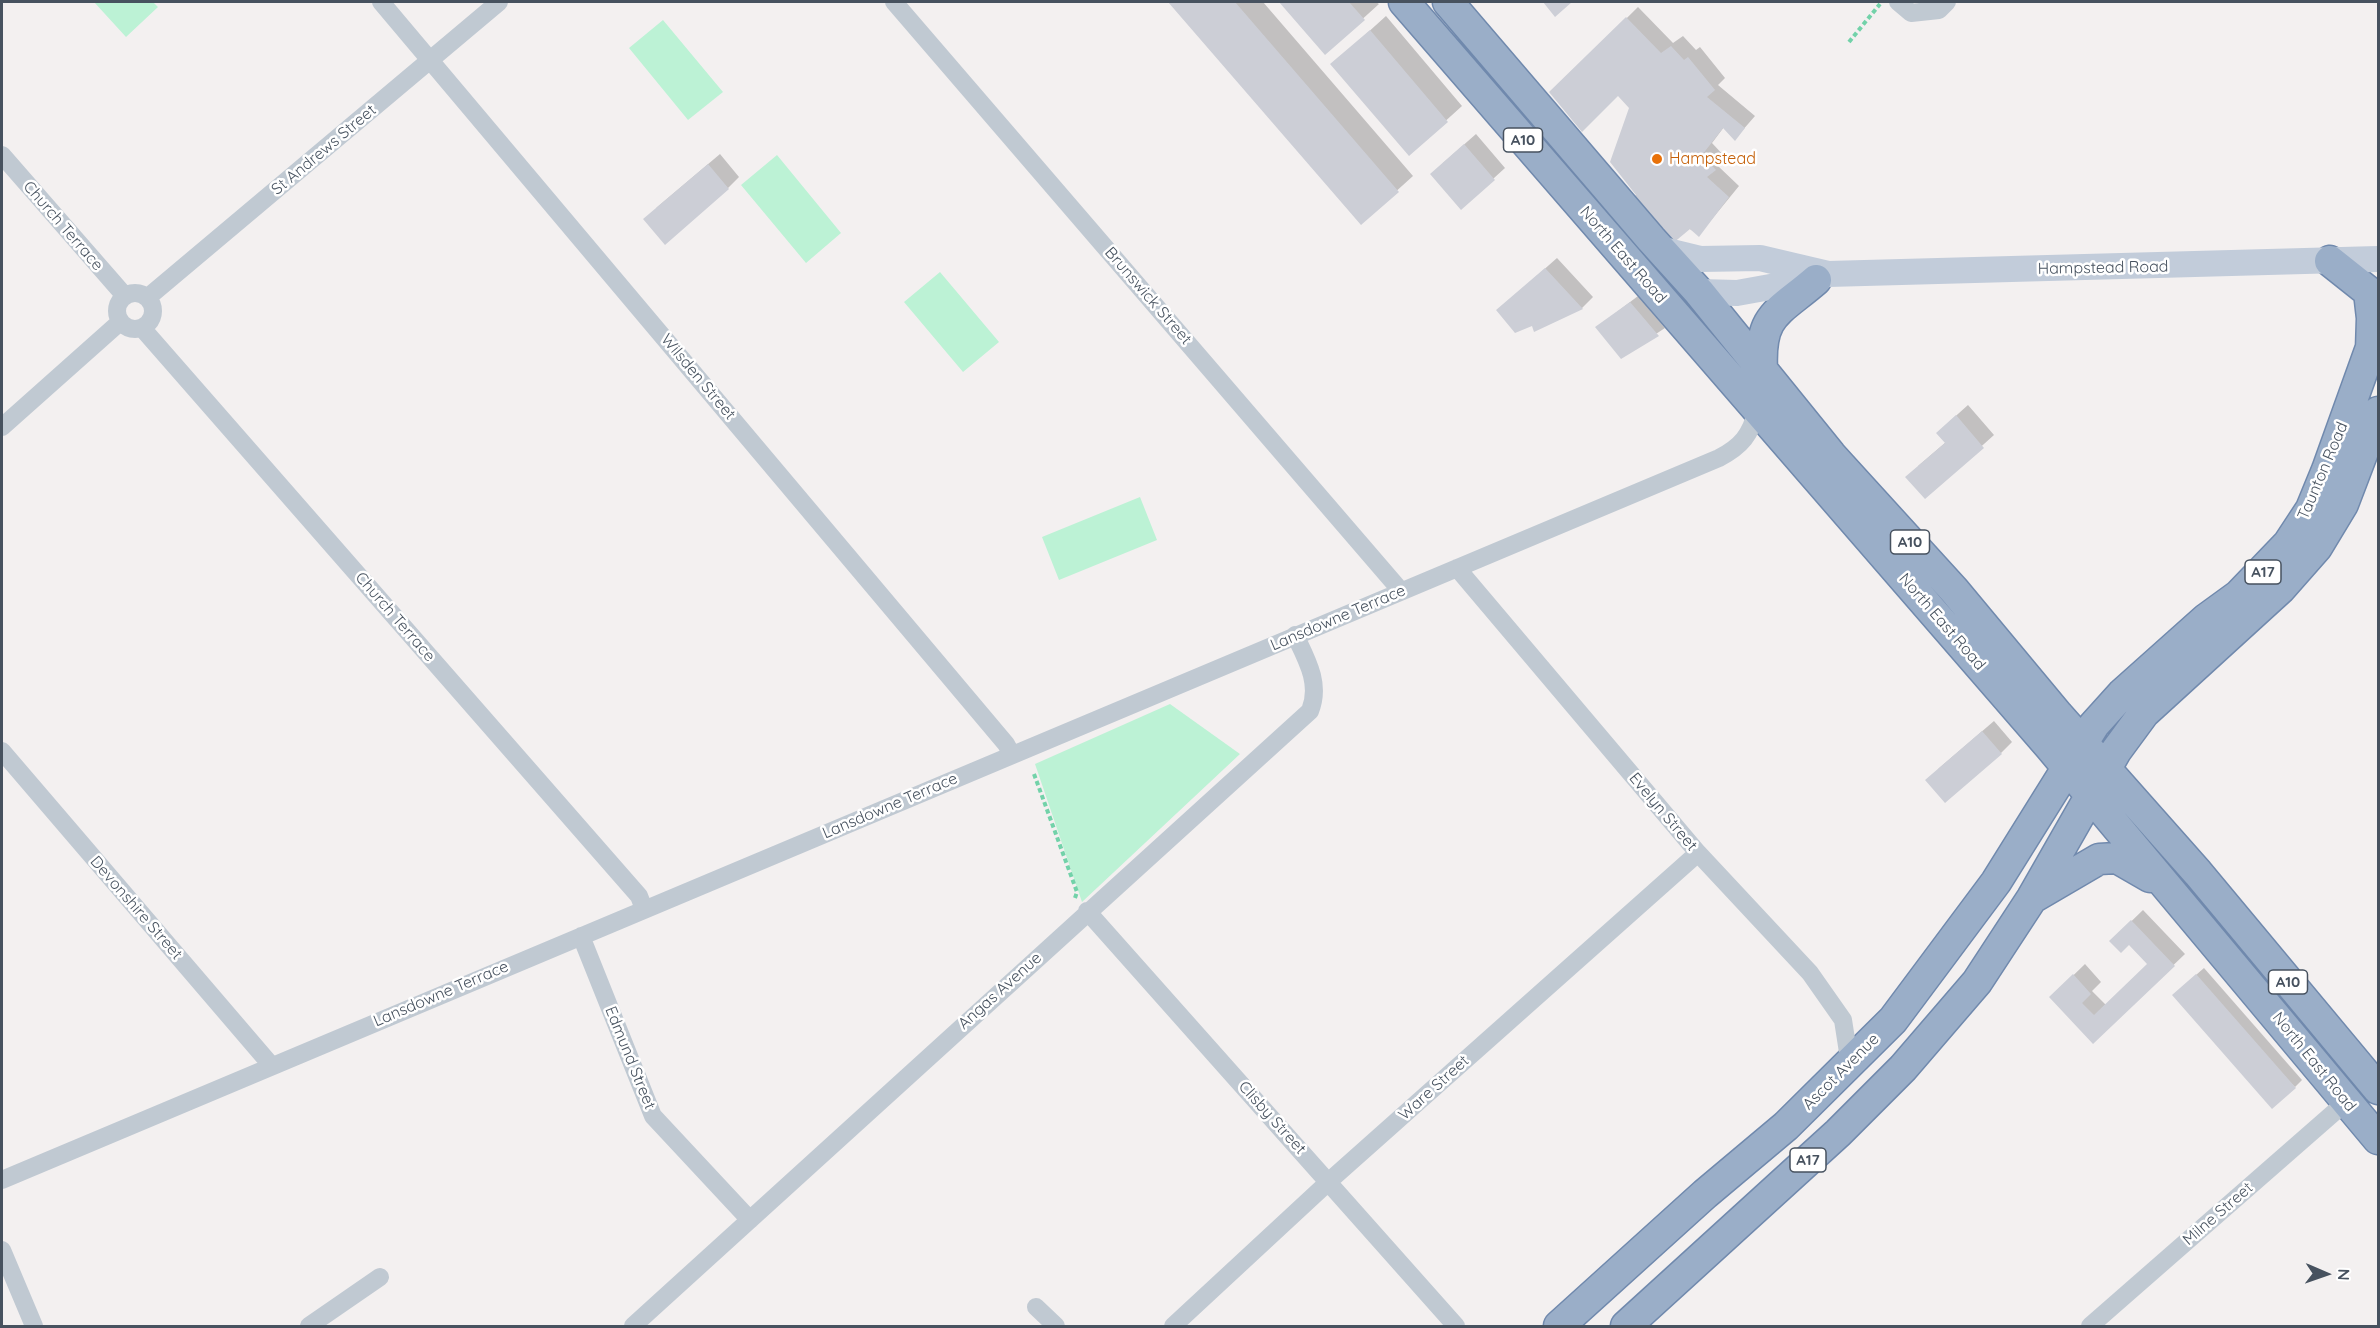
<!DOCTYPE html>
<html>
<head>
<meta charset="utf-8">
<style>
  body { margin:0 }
  #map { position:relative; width:2380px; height:1328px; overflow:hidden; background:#f3f0f0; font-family:Quicksand,sans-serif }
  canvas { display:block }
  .frame { position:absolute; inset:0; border:3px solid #47525f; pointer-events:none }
  .north { position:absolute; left:2296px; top:1244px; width:60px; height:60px; -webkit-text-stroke:4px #fff; paint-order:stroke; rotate:92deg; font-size:16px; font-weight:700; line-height:24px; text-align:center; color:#47525f }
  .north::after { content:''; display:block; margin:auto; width:21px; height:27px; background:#47525f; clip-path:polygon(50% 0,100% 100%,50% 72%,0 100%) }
</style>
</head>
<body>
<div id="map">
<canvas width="2380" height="1328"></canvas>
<div class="frame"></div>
<div class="north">N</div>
</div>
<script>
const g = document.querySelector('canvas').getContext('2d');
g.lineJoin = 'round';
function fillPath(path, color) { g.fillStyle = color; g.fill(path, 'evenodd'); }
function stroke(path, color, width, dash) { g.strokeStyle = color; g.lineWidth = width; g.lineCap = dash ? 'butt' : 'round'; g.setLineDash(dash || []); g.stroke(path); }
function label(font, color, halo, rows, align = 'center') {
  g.font = font + ' Quicksand,sans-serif'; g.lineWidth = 5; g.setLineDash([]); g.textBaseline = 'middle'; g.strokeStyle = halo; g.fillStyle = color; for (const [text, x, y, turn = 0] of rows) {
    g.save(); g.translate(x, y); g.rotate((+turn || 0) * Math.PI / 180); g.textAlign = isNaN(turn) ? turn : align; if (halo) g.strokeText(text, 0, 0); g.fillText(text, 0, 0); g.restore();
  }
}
fillPath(new Path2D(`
  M94,2H153L158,7L126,37Z
  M663,20L723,92L688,120L629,48Z
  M777,155L841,233L806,263L741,185Z
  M940,272L999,342L963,372L904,302Z
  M1140,497L1157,540L1059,580L1042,537Z
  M1170,704L1240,754L1082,902L1035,764Z`), '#bcf2d5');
fillPath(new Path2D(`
  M1170,2H1263L1413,176L1361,223Z
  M1281,2H1376L1379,4L1325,53Z
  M1638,7L1673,43L1683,36L1696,50L1700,47L1725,78L1718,85L1755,116L1735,139L1724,127L1712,143L1726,158L1718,166L1739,186L1699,235L1638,195L1631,107L1618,94L1551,93Z
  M1386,16L1462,106L1409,154L1333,64Z
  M1476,134L1505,168L1461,208L1443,163Z
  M720,154L739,177L728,188L656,208Z
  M1557,258L1593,297L1582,308L1498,310Z
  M1638,296L1665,328L1621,357L1597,327Z
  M1968,405L1994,435L1925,497L1918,466L1946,442L1949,422Z
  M1994,721L2012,742L2001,753L1938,769Z
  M2143,910L2185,954L2093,1042L2051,997L2085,964L2101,982L2092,991L2106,1005L2149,964L2129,943L2111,941Z
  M2204,968L2302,1080L2295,1087L2181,988Z`), '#0003');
fillPath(new Path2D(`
  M1168,2H1235L1399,192L1361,225Z
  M1279,2H1349L1365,20L1325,55Z
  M1543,2H1572L1555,17Z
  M1626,17L1661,53L1671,46L1684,60L1688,57L1715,90L1707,97L1745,128L1735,141L1723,128L1702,155L1716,170L1707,177L1729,197L1699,237L1690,229L1672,244L1633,197L1636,195L1610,162L1629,108L1618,96L1582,132L1549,92Z
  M1370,30L1448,122L1409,156L1330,64Z
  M1464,144L1495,180L1461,210L1430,174Z
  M708,164L729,189L665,245L643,219Z
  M1545,268L1583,309L1534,332L1532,326L1515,333L1496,310Z
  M1630,302L1659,336L1621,359L1595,327Z
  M1956,415L1984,448L1925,499L1905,477L1945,443L1936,433Z
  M1982,731L2002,754L1945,803L1925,780Z
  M2131,920L2175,966L2093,1044L2049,997L2073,974L2091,994L2082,1003L2094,1015L2147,964L2129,945L2121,953L2109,941Z
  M2196,974L2296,1088L2272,1109L2172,995Z`), '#ccced6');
const trunk = new Path2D(`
  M1404,2L2050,747L2378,1139
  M1448,2L1651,239L1699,292L1831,455L1954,590L2058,715L2198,873L2378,1089
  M2330,261L2369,292L2372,318L2371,350
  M1762,370C1759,314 1778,313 1816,280
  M2034,897L2099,859L2117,858L2150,877
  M1559,1326L1705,1194L1786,1126L1893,1020L1996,882L2094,725L2122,694L2206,619L2239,595L2288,544L2311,509L2327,470L2378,328
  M1626,1326L1838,1133L1903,1068L1977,982L2032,898L2116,751L2144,713L2280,589L2317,547L2343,504L2378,412`);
stroke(trunk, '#7089ad', 33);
stroke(new Path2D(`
  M1849,42L1880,4
  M1034,774L1077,892L1075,898`), '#72d2a9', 4, [4.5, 3]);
stroke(new Path2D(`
  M381,2L1006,744L1012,755
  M894,2L1401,591
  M1898,2L1911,13L1939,10L1947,2
  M2,155L125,296
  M117 311a18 18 0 1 1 36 0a18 18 0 1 1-36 0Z
  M147,298L499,2
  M142,328L639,896L644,909
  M2,427L120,322
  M1457,568L1698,853L1810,973L1843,1020L1850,1065
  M2,751L271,1065
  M1087,911L1456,1326
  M581,936L653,1116L750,1220
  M2,1180L1719,458C1742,446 1750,435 1757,411
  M2,1250L34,1326
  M1036,1307L1056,1326
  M309,1326L380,1277
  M633,1326L1310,711C1321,684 1307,660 1295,635
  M1173,1326L1336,1175L1698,853
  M2090,1326L2346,1102`), '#c0c9d2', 18);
stroke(new Path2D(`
  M1659,249L1700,259L1760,258L1828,274L2378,259
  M1699,292L1737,293L1820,278`), '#c2ccda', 26);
stroke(trunk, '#9aaec8', 30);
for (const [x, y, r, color] of [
  [1657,159,6,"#e8710a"]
]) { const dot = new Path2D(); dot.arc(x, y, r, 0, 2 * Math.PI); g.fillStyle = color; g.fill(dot); stroke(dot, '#fff', 2); }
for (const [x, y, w] of [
  [1523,140,39],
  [1910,542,39],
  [2263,572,36],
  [2288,982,39],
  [1808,1160,36]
]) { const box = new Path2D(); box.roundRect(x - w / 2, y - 12, w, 24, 4.5); g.fillStyle = '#fff'; g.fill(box); stroke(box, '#47525f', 1.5); }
label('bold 15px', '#47525f', null, [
  ["A10",1523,140],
  ["A10",1910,542],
  ["A17",2263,572],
  ["A10",2288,982],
  ["A17",1808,1160]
]);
label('16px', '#47525f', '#fff', [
  ["St Andrews Street",324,150,-40],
  ["Church Terrace",63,226,49],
  ["North East Road",1623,255,49],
  ["Hampstead Road",2103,268,-1],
  ["Brunswick Street",1148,296,49],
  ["Wilsden Street",698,377,50],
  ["Taunton Road",2323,471,-67],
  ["Church Terrace",395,617,49],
  ["Lansdowne Terrace",1338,618,-23],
  ["North East Road",1942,622,49],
  ["Lansdowne Terrace",890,806,-23],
  ["Evelyn Street",1663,812,50],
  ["Devonshire Street",136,908,49],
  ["Angas Avenue",1000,991,-42],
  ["Lansdowne Terrace",441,994,-23],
  ["Edmund Street",630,1058,68],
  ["North East Road",2314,1062,51],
  ["Ascot Avenue",1841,1072,-45],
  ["Ware Street",1434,1088,-42],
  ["Clisby Street",1272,1118,48],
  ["Milne Street",2218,1214,-41]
]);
label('16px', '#c56008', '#fff', [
  ["Hampstead",1669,159]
], 'left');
</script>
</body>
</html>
